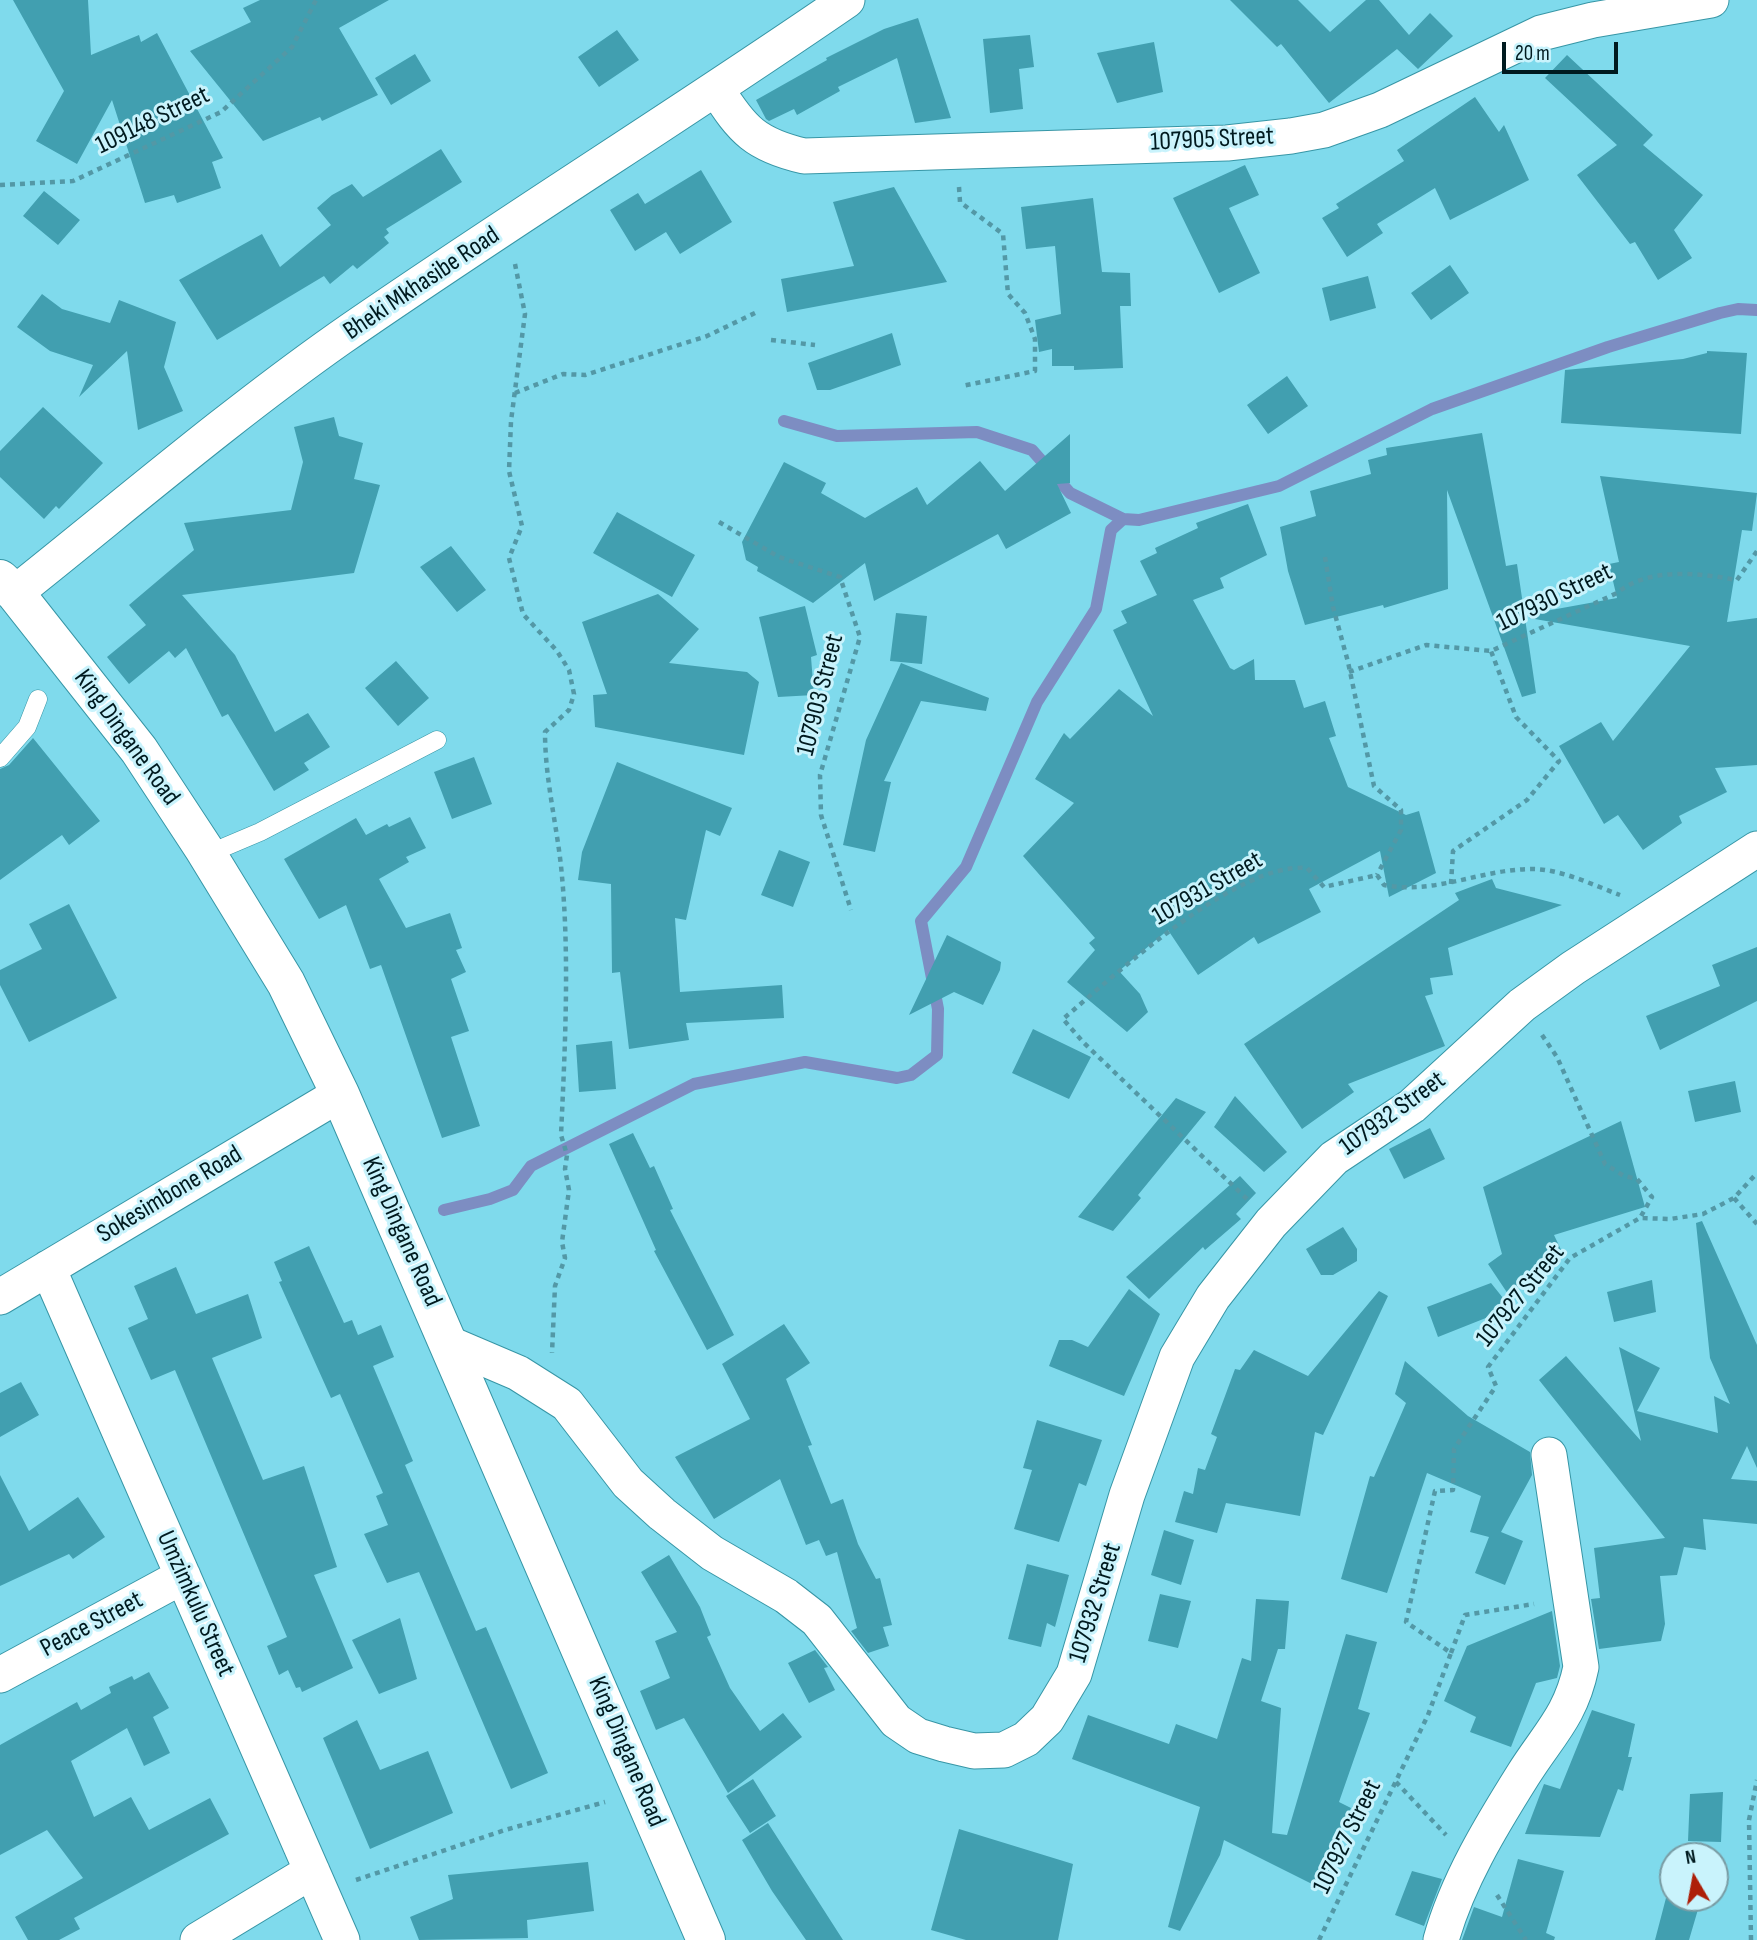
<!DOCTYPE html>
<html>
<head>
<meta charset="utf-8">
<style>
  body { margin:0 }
  #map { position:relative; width:1757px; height:1940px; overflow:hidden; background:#7fdaec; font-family:"Sofia Sans Condensed",sans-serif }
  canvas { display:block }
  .north { position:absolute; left:1659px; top:1842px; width:70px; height:70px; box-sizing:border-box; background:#c9f3fc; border:2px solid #799ca4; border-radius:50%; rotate:350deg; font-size:19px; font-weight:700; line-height:28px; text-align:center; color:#001a1f }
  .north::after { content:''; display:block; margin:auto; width:24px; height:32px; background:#ad1f08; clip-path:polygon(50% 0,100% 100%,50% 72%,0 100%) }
  .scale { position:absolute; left:1502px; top:42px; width:116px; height:32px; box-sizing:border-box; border:4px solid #001a1f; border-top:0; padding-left:9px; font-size:21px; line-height:24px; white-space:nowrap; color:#001a1f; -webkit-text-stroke:5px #c9f3fc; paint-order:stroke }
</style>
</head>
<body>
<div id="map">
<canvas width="1757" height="1940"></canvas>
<div class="north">N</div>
<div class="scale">20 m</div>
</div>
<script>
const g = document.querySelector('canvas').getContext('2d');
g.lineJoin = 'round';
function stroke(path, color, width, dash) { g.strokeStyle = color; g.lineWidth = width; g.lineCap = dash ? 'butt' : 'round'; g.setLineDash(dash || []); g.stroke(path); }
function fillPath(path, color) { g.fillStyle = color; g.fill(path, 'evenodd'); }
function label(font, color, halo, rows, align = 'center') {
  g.font = font + ' "Sofia Sans Condensed",sans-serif'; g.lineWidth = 6; g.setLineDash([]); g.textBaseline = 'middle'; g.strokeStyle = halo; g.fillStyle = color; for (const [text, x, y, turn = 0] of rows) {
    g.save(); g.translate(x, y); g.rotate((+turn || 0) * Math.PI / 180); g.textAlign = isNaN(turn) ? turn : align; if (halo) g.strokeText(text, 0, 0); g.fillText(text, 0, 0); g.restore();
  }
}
stroke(new Path2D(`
  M784,421L837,436L977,432L1032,450L1070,493L1123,519L1139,520L1279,486L1432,409L1608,347L1720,313L1738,309L1757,310
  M444,1210L490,1199L513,1190L531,1166L694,1084L805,1062L897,1078L911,1075L937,1055L938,1009L921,921L966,867L1037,702L1096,609L1111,530L1123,519`), '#7d8dc2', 12);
fillPath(new Path2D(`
  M13,0H88L91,55L139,35L141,42L157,33L223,158L212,162L221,188L177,203L174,195L145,203L112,100L77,164L36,141L64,91Z
  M260,0H389L339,28L378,95L322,121L320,117L263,141L190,51L251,22L243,8Z
  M1230,0H1298L1330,32L1366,0H1379L1409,35L1430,13L1453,36L1418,69L1397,49L1329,103L1281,44L1277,47Z
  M918,18L951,118L915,123L897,58L838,87L840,91L797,115L794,109L769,121L766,119L756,100L827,60L826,58L884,29Z
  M617,30L639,60L599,87L578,57Z
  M1030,35L1034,67L1019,69L1023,109L990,113L983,39Z
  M1154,42L1163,92L1117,103L1097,53Z
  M415,54L431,81L391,105L375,78Z
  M1567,55L1653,135L1643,145L1703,195L1674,230L1692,258L1658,280L1635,242L1630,244L1577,175L1617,145L1545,78Z
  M1475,97L1499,132L1504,125L1529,180L1450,220L1435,188L1377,224L1383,233L1347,257L1322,218L1339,208L1336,204L1404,161L1397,150Z
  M441,149L462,182L386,229L389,233L384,237L389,243L357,269L353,265L330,284L324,276L217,340L179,280L262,234L280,267L331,225L317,208L332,195L352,184L363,197Z
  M1245,165L1259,195L1229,208L1260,273L1219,293L1173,198Z
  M701,170L732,222L680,254L666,232L635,251L610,210L638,193L645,204Z
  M894,187L947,282L787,312L781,279L854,266L833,202Z
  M44,191L80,220L58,245L23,216Z
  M1093,198L1102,272L1130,273L1131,306H1120L1123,368L1074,370V366H1052V349L1039,352L1035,320L1061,314L1055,246L1026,249L1021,207Z
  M1450,265L1469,293L1431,320L1411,293Z
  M1368,276L1376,308L1330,321L1322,288Z
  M42,294L62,309L110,323L119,300L176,322L164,367L183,411L138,430L127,351L79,397L93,365L50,351L17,327Z
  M892,333L901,365L830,390H817L808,363Z
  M1707,351L1747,353L1741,434L1561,423L1565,370L1683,359L1707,353Z
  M1287,376L1308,406L1268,434L1247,405Z
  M43,407L103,463L59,509L56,506L44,519L0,477V451Z
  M334,417L339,436L363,443L354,479L380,485L354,573L182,595L235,655L275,732L308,713L330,747L304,763L309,770L274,791L228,714L222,717L186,648L175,658L169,651L129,684L107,657L146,625L129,605L194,550L184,523L291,510L303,462L294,427Z
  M1482,433L1506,566L1517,564L1536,693L1522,697L1447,490L1448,589L1384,608L1383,605L1305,625L1288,571L1280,527L1316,516L1310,491L1371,474L1368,460L1387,455L1386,448Z
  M1070,434V483L1057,484L1071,513L1006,549L998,534L874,601L865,563L813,603L757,571L758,567L746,560L742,542L784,462L826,483L821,493L865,518L917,487L927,505L980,461L1005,491Z
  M1600,476L1757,493L1752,531L1742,530L1727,622L1757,618V765L1715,768L1727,792L1679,816L1682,823L1643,850L1618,815L1604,824L1559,746L1601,722L1613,741L1690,646L1529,618V614L1617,598L1609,564L1619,562Z
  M1248,504L1267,555L1220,578L1224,588L1193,600L1230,668L1234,670L1254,659L1255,680H1295L1304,708L1325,701L1336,736L1329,738L1348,787L1406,815L1419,811L1436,873L1389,897L1380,851L1309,889L1321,912L1258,944L1254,937L1198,975L1168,930L1119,971L1140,994L1148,1012L1127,1032L1067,982L1095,950L1089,943L1095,938L1023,856L1074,803L1035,779L1064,733L1070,739L1119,689L1153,716L1113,630L1127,623L1121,611L1157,595L1140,561L1157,553L1155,548L1198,528L1196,523Z
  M617,512L695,555L672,597L593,553Z
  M451,546L486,590L457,612L420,567Z
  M658,594L699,629L669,663L747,672L759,682L744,755L595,727L593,695L607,694L582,622Z
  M805,606L817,655L811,657L814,695L778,697L759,617Z
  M896,613L927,616L922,664L890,661Z
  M396,661L429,698L398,726L365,688Z
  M901,663L989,698L986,711L921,701L884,781L891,782L875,852L843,845L866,740Z
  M33,738L100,821L69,845L62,835L0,880V769L9,765Z
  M474,757L492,804L452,819L434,772Z
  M617,762L732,808L720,836L706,830L686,920L675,918L680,992L782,985L784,1018L686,1023L689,1040L629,1049L620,972L612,973L611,884L578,880L582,852Z
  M410,817L426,848L406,857L409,862L379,879L406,928L450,913L462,948L456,950L466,972L451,979L469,1031L451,1037L480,1126L442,1138L381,965L370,969L346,905L319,919L284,859L356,818L366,835L387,824L389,827Z
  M779,850L810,862L793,907L761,895Z
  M1492,879L1496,888L1562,905L1448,948L1453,975L1430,978L1433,994L1425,996L1445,1046L1348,1084L1354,1092L1302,1129L1244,1044L1459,900L1455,893Z
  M69,904L117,998L29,1042L0,985V970L42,949L29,924Z
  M947,935L1001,962L1000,970L983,1005L954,992L909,1015Z
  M1757,947V1001L1660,1050L1646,1016L1720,986L1712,965Z
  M1033,1029L1091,1057L1069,1099L1012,1073Z
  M612,1041L616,1089L579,1092L576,1045Z
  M1735,1081L1741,1112L1695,1122L1688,1091Z
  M1235,1096L1287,1152L1264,1172L1214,1127Z
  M1176,1098L1206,1112L1138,1195L1141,1198L1113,1231L1078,1217Z
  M1621,1121L1645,1207L1554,1235L1564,1256L1508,1294L1488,1264L1502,1254L1483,1187Z
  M1430,1128L1445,1159L1404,1179L1389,1149Z
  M633,1133L650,1168L654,1166L673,1209L670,1210L734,1335L707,1350L654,1251L656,1250L609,1144Z
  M1240,1176L1256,1193L1236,1214L1241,1219L1205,1250L1203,1247L1149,1299L1126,1277Z
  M1702,1221L1757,1345V1468L1747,1446L1731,1479L1757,1481V1524L1703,1519L1706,1550L1684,1547L1677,1575L1660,1576L1665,1624L1661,1641L1599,1649L1591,1599L1600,1598L1594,1548L1665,1538L1539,1380L1566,1356L1641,1441L1619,1347L1660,1368L1637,1411L1718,1433L1714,1396L1730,1404L1710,1358L1696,1223Z
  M1343,1227L1357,1249V1261L1333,1275H1321L1306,1249Z
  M309,1246L344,1323L352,1320L358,1335L381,1325L394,1357L373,1366L413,1461L405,1465L476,1631L486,1627L548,1773L511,1789L419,1572L387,1583L364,1534L388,1525L376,1496L383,1493L340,1394L331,1398L279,1282L282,1281L274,1262Z
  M176,1267L196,1314L248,1294L262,1338L212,1358L263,1480L304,1466L337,1567L314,1575L353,1668L302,1692L300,1687L296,1688L288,1670L279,1675L267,1646L287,1637L175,1370L151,1380L128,1328L148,1319L134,1286Z
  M1652,1280L1656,1312L1614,1322L1607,1292Z
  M1491,1283L1511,1308L1438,1337L1427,1307Z
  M1129,1289L1160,1314L1124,1396L1049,1366L1059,1340H1072L1088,1347Z
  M1379,1291L1388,1296L1323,1435L1315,1432L1300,1516L1226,1503L1217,1533L1175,1522L1184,1491L1193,1494L1198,1468L1205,1470L1217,1437L1211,1434L1235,1369L1240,1370L1254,1350L1308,1376Z
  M784,1324L810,1363L786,1379L812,1445L808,1446L831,1504L843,1499L858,1544L876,1579L880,1578L892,1625L883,1627L889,1646L868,1653L851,1631L857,1628L837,1552L826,1556L819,1540L806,1545L780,1479L714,1519L675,1457L750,1419L722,1364Z
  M1405,1361L1468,1416L1530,1452L1532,1475L1501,1532L1523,1541L1505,1585L1475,1573L1489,1537L1470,1532L1481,1496L1427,1473L1387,1593L1341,1579L1370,1476L1374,1477L1406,1403L1395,1394Z
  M21,1382L39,1415L0,1437V1393Z
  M1037,1420L1102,1440L1086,1486L1079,1483L1059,1542L1014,1529L1032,1470L1023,1468Z
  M0,1475L29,1531L78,1497L105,1537L73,1559L69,1554L0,1586Z
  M1164,1530L1194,1540L1181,1585L1151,1575Z
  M669,1555L700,1607L711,1635L707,1637L730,1688L760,1731L783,1713L802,1737L728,1793L684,1718L656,1730L640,1691L670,1678L655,1641L677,1632L641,1572Z
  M1027,1564L1069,1575L1055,1627L1047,1623L1041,1647L1008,1639Z
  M1160,1594L1191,1601L1178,1648L1148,1641Z
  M1256,1599L1289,1601L1285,1649H1278L1261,1701L1281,1708L1272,1833L1287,1835L1346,1634L1377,1642L1358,1709L1370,1713L1339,1802L1351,1808L1331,1847L1339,1851L1320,1888L1224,1840L1220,1855L1180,1931L1168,1927L1200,1807L1072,1759L1088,1715L1169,1744L1176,1724L1217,1739L1242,1658L1251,1661Z
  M1552,1611L1560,1666L1557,1678L1536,1683L1511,1747L1470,1732L1476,1717L1444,1701L1467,1646Z
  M400,1618L417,1679L379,1694L352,1640Z
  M815,1650L828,1667L824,1668L835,1690L809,1703L788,1663Z
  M149,1672L169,1708L153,1717L170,1753L144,1766L127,1728L71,1761L94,1817L131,1797L149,1830L210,1798L229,1834L74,1918L80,1929L59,1940H28L15,1917L83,1878L47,1830L0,1855V1745L77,1702L81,1710L111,1693L109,1687L132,1676L134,1680Z
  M1592,1710L1635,1724L1628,1757H1632L1623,1791L1618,1789L1600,1837L1525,1834L1544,1784L1560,1789Z
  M357,1720L380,1770L428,1751L453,1813L370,1849L323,1738Z
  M753,1779L776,1816L750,1833L726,1796Z
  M1723,1792L1721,1842L1688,1841L1690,1794Z
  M768,1823L843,1940H806L772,1891L742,1840Z
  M959,1829L1073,1864L1058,1940H966L931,1930Z
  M1518,1859L1564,1871L1546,1933L1555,1937L1554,1940H1462L1474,1907L1502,1917Z
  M588,1862L594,1911L527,1920L528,1938L419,1940L410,1917L453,1899L448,1875Z
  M1412,1871L1442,1879L1424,1926L1395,1915Z
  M1666,1898L1699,1906L1689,1940H1655Z`), '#419fb0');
const service = new Path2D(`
  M0,758L27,727L38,699
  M208,854L260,832L437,740`);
const minor = new Path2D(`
  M717,90C742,130 756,145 804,156L1227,143L1291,136L1324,130L1380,110L1541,33L1593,20L1711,0
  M15,593C123,507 228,417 340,338C507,222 680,115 847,0
  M48,1268L342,1940
  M0,1297L340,1094
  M450,1344L518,1373L567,1404L628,1483L662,1514L712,1553L786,1596L817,1620L896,1721L918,1736L944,1744L974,1751L1004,1750L1026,1739L1047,1719L1074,1674L1127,1495L1177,1357L1213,1297L1271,1223L1334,1158L1412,1106L1522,1005L1573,968L1757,849
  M0,1675L183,1576
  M198,1940L312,1871
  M1441,1940C1457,1882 1491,1826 1523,1775C1548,1735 1571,1716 1581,1667L1549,1455`);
const tertiary = new Path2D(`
  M0,579L15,593L139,750L204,849L286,983L340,1094L706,1940`);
stroke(service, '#3796a6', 19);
stroke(minor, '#3796a6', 37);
stroke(tertiary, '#3796a6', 40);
stroke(new Path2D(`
  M0,185L73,181L221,112L292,47L316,0
  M959,187L960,202L1003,234L1008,294L1025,313L1035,339V371L962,386
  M515,264L525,314L511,421L509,471L522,526L509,558L523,614L557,651L569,670L574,694L569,710L545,732C545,778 556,821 561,866C570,954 565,1047 561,1135L567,1155L565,1169L569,1190L562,1242L565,1258L555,1286L552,1353
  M771,340L815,345
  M515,393L563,374L585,375L707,336L755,313
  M719,522L779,557L840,577L860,637L820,775L821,815L851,910
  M1325,557L1333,607L1348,662L1374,786L1401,810V830L1377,875
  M1349,672L1426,645L1491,651L1617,593C1649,567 1698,573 1737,580L1757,551
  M1377,875L1384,885C1435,895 1481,869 1532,869C1561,869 1593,885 1620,895
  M1451,884L1453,851L1527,800L1559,761L1516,717L1491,651
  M1542,1035L1557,1057L1605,1164L1624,1176L1637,1179L1652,1197L1640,1218
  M1734,1198L1757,1224
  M1247,1199L1084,1043L1063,1019C1116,974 1237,862 1307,868L1324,887L1377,875
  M1451,1653L1465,1615L1534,1604
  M1396,1782L1446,1835
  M356,1880L505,1830L605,1802
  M1497,1895L1526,1940
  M1319,1940L1428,1715L1451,1653L1406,1622L1435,1491L1453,1490L1454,1449L1496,1386L1488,1367L1570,1258L1640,1218L1670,1219L1703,1214L1734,1198L1757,1173
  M1751,1940L1749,1820L1757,1780`), '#5398a6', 4.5, [5, 5]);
stroke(service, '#fff', 18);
stroke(minor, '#fff', 35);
stroke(tertiary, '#fff', 38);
label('26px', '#001a1f', '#c9f3fc', [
  ["109148 Street",153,121,-26],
  ["107905 Street",1212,140,-3],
  ["Bheki Mkhasibe Road",422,284,-34],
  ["107930 Street",1555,598,-26],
  ["107903 Street",821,695,-76],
  ["King Dingane Road",126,738,54],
  ["107931 Street",1208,889,-30],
  ["107932 Street",1393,1114,-36],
  ["Sokesimbone Road",170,1195,-31],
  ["King Dingane Road",401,1232,66],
  ["107927 Street",1521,1296,-51],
  ["107932 Street",1096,1603,-73],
  ["Umzimkulu Street",195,1604,66],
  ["Peace Street",92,1625,-28],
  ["King Dingane Road",626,1752,67],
  ["107927 Street",1348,1837,-64]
]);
</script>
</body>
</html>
